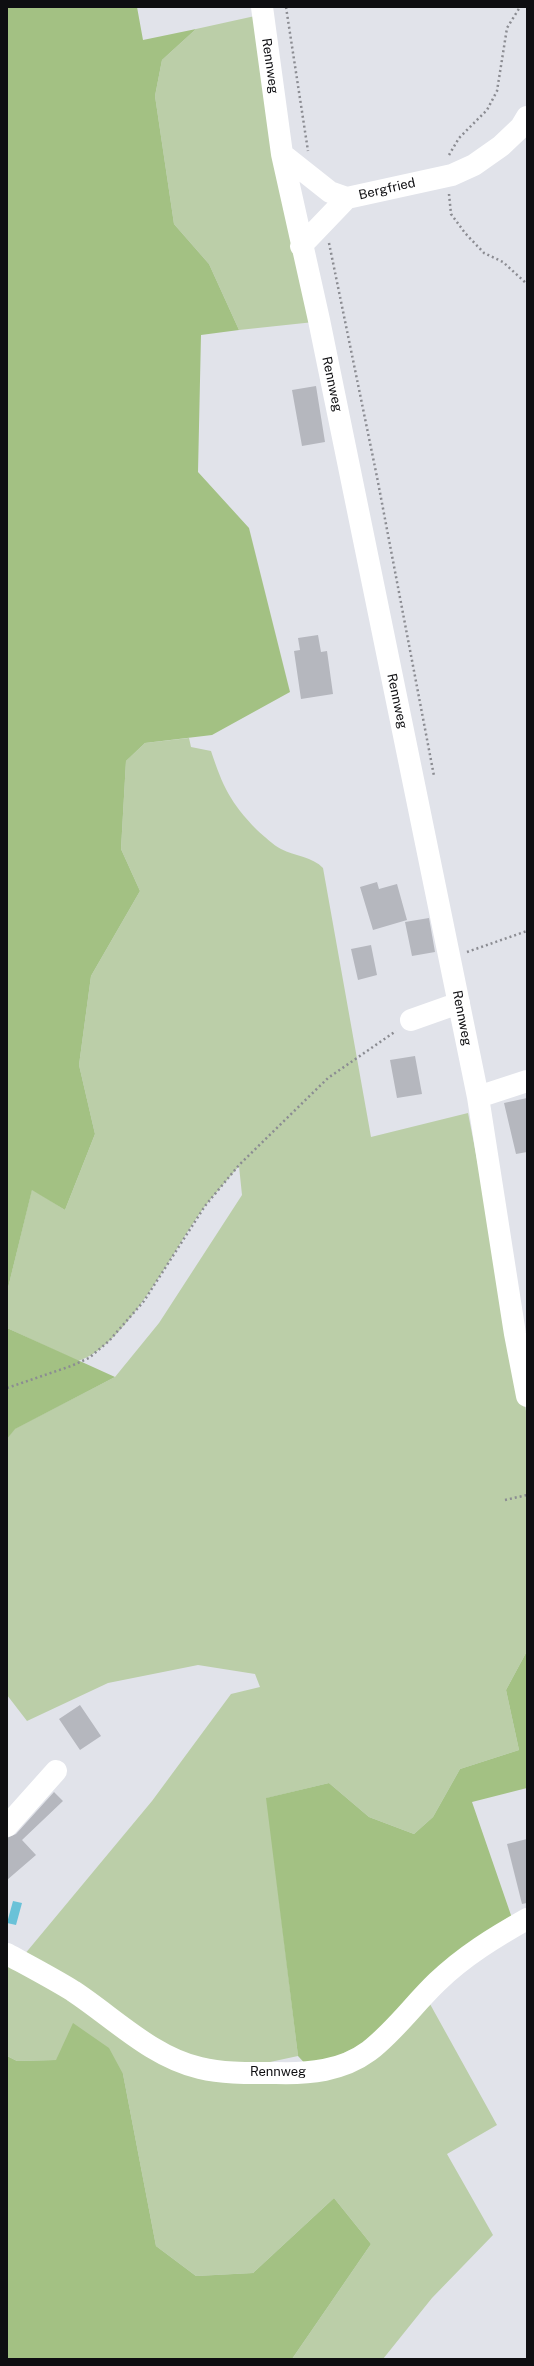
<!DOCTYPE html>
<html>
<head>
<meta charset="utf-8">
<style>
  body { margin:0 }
  #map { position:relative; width:534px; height:2366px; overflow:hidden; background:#e1e3ea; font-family:"Public Sans",sans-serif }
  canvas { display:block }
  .frame { position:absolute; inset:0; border:8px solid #0e0e11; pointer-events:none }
</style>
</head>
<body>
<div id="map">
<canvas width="534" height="2366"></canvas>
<div class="frame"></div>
</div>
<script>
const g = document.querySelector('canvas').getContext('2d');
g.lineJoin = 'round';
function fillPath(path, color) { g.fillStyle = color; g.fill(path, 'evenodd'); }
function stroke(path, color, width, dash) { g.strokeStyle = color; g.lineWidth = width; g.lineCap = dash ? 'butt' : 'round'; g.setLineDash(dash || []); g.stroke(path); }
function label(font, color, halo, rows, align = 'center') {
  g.font = font + ' "Public Sans",sans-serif'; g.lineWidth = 4; g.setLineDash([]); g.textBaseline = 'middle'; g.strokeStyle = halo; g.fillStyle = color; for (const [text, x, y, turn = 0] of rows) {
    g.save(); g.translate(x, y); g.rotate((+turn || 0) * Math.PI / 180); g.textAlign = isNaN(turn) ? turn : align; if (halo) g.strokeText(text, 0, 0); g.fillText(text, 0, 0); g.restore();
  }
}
fillPath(new Path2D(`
  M255,16L314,322L239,330L209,264L174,224L155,96L162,60L196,29Z
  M189,738L191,747L211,751C223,787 230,802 257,830C264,836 273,845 281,849C295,856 313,857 323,868L371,1137L468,1113L527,1416V1651L506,1690L519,1750L460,1769L433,1817L414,1834L369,1817L329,1783L267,1798L298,2056L228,2071L293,2074L425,1995L497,2125L447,2154L493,2235L432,2298L383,2359H292L371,2244L334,2198L253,2273L196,2276L156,2246L123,2074L56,2060L17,2061L7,2056V1954L24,1955L152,1801L231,1694L260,1687L255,1674L198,1665L108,1683L27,1721L7,1695V1439L14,1429L115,1377L159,1323L242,1195L239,1166C228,1179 216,1192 205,1206C175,1246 127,1346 78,1361L7,1328V1292L32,1189L65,1210L95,1134L79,1065L91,976L140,891L121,849L126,761L145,743Z`), '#bbcea8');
fillPath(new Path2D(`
  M7,7H137L143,40L196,29L162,60L155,96L174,224L209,264L239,330L201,335L198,472L249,528L290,692L212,735L145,743L126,761L121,849L140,891L91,976L79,1065L95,1134L65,1210L32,1190L7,1292Z
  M7,1328L115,1377L15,1429L7,1439Z
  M527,1651V1788L472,1802L513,1921L384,2034L310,2069L298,2056L266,1798L329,1783L369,1817L414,1834L433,1817L460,1769L519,1750L506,1690Z
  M73,2023L109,2048L123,2074L156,2246L196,2276L253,2273L334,2198L371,2244L292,2359H7V2056L17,2061L56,2060Z`), '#a3c183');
fillPath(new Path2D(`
  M13,1901L22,1903L16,1925L7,1923Z`), '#6ac2d8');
fillPath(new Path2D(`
  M316,386L325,442L302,446L292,390Z
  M318,635L321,652L327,651L333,694L301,699L294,651L300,650L298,638Z
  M377,882L379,889L397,884L407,920L373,930L360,887Z
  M429,918L435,952L412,956L405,922Z
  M371,945L377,975L358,980L351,949Z
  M415,1056L422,1094L397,1098L390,1060Z
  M527,1098V1152L516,1154L504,1103Z
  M80,1705L101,1736L80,1750L59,1719Z
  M54,1792L63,1801L22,1840L36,1855L7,1880V1838L16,1834Z
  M527,1839V1903L522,1904L507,1844Z`), '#b5b7be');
stroke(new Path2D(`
  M286,7L308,151
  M449,155L459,138L487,110L497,91L507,28L520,7
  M449,194L451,214L465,233L484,253L503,262L527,284
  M329,243L377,477L434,776
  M467,952L527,931
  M7,1388L71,1366L89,1358L109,1341L144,1301L205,1206L239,1165L328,1078L396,1031
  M505,1500L527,1495`), '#8b8c92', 2.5, [2, 3]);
stroke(new Path2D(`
  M262,7L282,154L319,320L478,1097L515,1334L527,1396
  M282,154L330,192L347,198
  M301,246L347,198L452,175L474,165L501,146L521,127L527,117
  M411,1020L459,1003
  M478,1097L527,1081
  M7,1826L56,1771
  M7,1954C29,1966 52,1978 73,1991C114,2018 152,2057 200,2068C225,2074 251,2073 276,2073C309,2074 342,2071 369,2051C395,2031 414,2004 437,1982C464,1956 495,1937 527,1919`), '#fff', 22);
label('13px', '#0e0e11', '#fff', [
  ["Rennweg",270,66,82],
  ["Bergfried",387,189,-13],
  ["Rennweg",332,384,78],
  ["Rennweg",397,701,78],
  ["Rennweg",462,1018,79],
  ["Rennweg",278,2072]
]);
</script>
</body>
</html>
